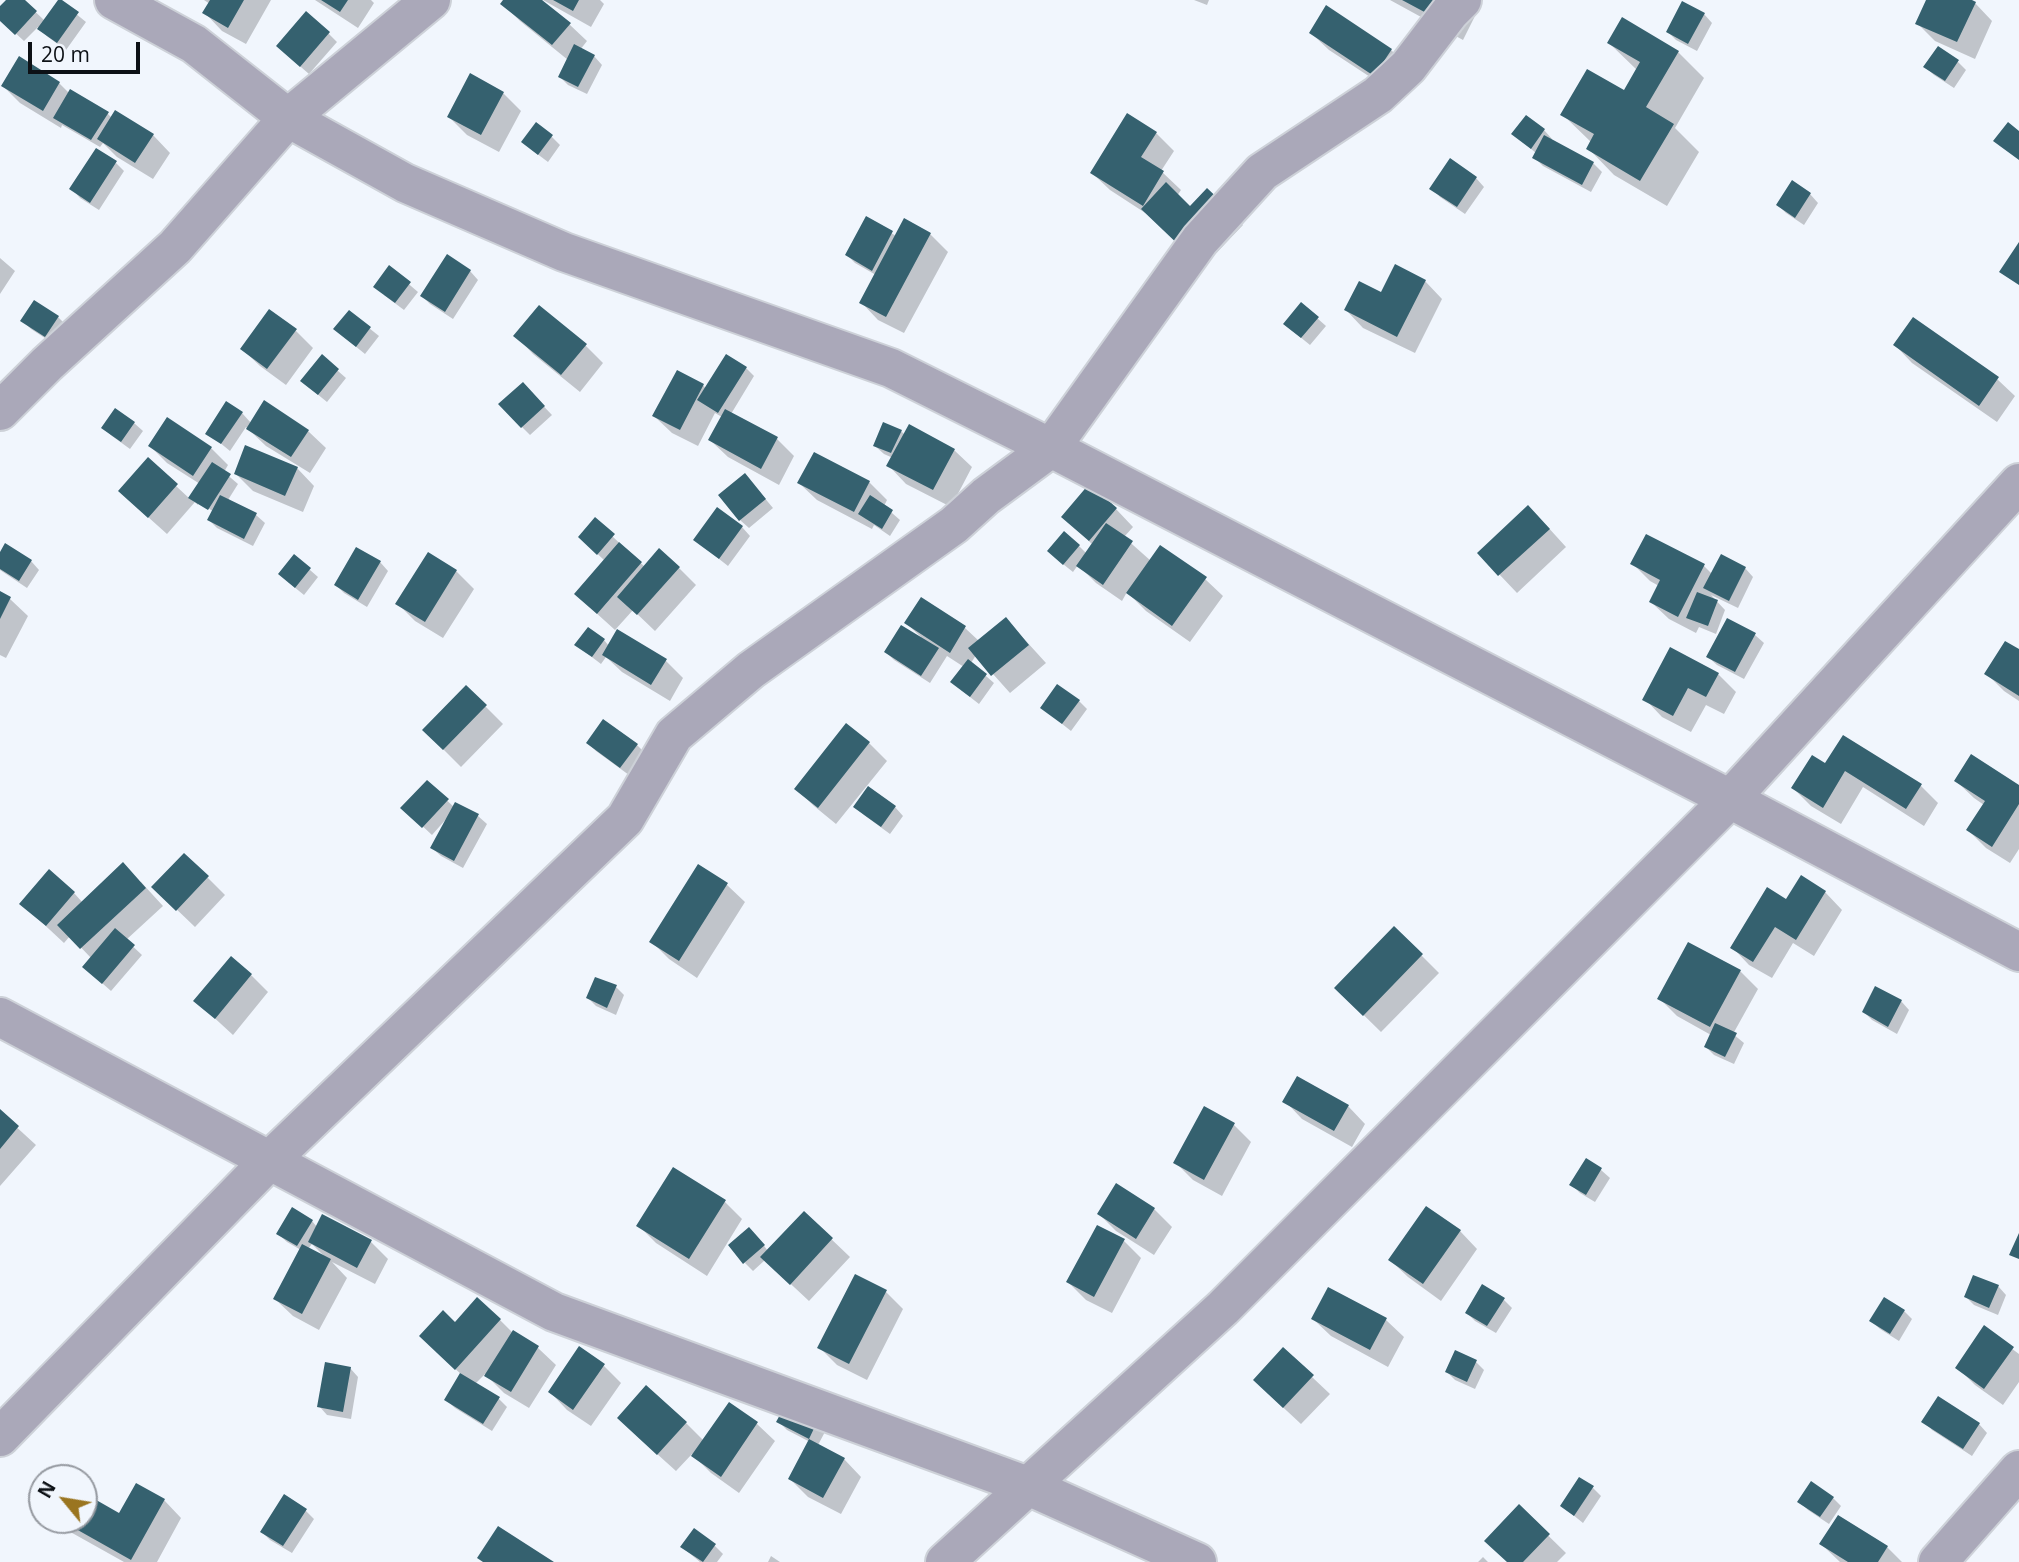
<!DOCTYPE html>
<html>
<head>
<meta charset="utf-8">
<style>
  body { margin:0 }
  #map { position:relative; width:2019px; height:1562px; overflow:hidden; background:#f1f6fd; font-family:"Open Sans",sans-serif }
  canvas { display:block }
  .north { position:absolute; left:28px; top:1464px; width:70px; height:70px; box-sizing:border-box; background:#f1f6fd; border:2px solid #969aa1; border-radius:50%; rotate:300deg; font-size:19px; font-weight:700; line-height:28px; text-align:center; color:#0d1116 }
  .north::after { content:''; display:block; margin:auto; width:24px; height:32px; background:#9a7520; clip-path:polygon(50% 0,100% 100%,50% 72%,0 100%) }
  .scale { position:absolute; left:28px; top:42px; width:112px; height:32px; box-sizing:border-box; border:4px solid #0d1116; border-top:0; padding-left:9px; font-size:21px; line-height:24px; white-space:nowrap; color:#0d1116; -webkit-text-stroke:5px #f1f6fd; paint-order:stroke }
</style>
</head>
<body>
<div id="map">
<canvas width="2019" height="1562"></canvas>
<div class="north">N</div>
<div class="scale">20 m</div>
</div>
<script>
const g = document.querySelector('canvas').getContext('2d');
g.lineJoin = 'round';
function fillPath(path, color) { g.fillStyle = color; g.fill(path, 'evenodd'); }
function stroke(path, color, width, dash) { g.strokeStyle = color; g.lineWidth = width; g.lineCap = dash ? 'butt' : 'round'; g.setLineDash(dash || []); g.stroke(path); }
fillPath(new Path2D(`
  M8,0H23L45,21L59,0L86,22L66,50L48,37L38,27L24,41L0,19V9Z
  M204,0H271L246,44L222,31L205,13L210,4Z
  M315,0H371L374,3L358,28Z
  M506,0H600L604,4L591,27L543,0L541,2L569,24L587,41L580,50L594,56L602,65L587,94L568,85L560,77L568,60L520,21L503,4Z
  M1194,0H1209L1207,5Z
  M1390,0H1483L1463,40Z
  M1928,0H1968L1975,3L1992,21L1975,59L1935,41L1917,23Z
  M1704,14L1712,23L1697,51L1676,40L1668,32Z
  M328,33L337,42L309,74L286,54Z
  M1311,33L1391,50L1409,67L1393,92L1329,50Z
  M1609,43L1678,52L1704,78L1675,128L1699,152L1667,206L1614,175L1588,148L1591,142L1562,114L1624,93L1637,70Z
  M20,58L59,83L70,94L107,113L112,118L153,135L170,153L153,179L117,157L103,143L100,147L62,125L61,128L20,103L3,86Z
  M1958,62L1966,70L1954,88L1934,75L1925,67Z
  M503,93L521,111L499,152L467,135L449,117Z
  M1544,130L1552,139L1551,140L1593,163L1602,172L1591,192L1543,166L1534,157L1536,153L1513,134Z
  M1156,133L1174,151L1161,171L1181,190L1177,196L1190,208L1207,190L1243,225L1203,267L1153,218L1110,190L1092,173Z
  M551,136L560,145L548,162L532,150Z
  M116,163L124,171L99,210L80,198L72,189Z
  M1476,178L1484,187L1465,214L1440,197L1432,188Z
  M1810,194L1818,203L1804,225L1786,213L1778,205Z
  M867,218L896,236L904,221L930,234L948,252L904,333L878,320L861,302L876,275L855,263L847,255Z
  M0,258L15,271L0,294Z
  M390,268L418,292L404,310L384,295Z
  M470,271L478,280L453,319L430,304L422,296Z
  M1425,281L1442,299L1415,353L1363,328L1346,310L1382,295Z
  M349,312L379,336L365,354L344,337Z
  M58,317L66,325L54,344L31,329L23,321Z
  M1317,318L1326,326L1310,345L1294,332Z
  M296,331L313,348L286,385L260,366L242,349Z
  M516,336L585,345L603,363L580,392L533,354Z
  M1895,345L1997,379L2015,396L1997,422L1912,363Z
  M322,357L346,378L327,402L311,389Z
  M746,368L754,376L731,414L777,439L794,456L779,485L728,457L710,440L722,417L715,413L698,446L672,433L654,416L703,385L706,389Z
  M531,393L552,415L530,435L522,427Z
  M242,413L251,423L308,431L326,448L310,473L266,446L246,427L230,451L208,433Z
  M134,423L143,431L130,449L112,436L103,428Z
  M901,431L905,435L954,450L972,467L951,507L906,484L889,466L893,458L884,454L875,446Z
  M150,446L211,448L228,465L224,472L238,484L228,500L256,515L265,523L253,546L217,528L209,520L216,513L198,502V505L195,502L167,534L138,508L148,460L190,499L200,484L167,463Z
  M297,468L314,486L303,512L253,491L236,474Z
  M869,482L887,500L884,506L900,520L890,536L874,525L872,529L817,500L799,483Z
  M753,484L773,508L749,528L740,520Z
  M1116,509L1133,527L1124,537L1151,561L1205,579L1223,596L1190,642L1146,611L1127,592L1122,601L1096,583L1078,565L1073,572L1058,560L1079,546L1087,554L1093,545L1063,517Z
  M595,520L645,567L679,568L696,585L655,631L633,610L615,630L594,611L605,561L588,545Z
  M1546,525L1566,547L1517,593L1479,553Z
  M742,527L750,536L728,566L695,540Z
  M429,554L456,571L474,589L443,638L415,621L397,603Z
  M0,555L31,561L39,570L27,588L0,570Z
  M294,556L318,577L304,595L288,582Z
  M380,562L388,571L367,607L344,593L336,585Z
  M1633,564L1704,566L1712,574L1745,568L1753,577L1738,608L1711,595L1725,610L1716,634L1699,627L1696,633L1669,619L1651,602L1659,586L1650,581Z
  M0,593L10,599L28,616L6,658L0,655Z
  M922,599L965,628L979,641L1006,619L1046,663L1010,693L976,655L971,663L994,683L979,704L961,690L964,667L947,656L930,683L894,660L886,652L921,637L906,623Z
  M1728,620L1755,635L1764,643L1744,679L1717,665L1708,657Z
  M616,630L666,661L683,678L670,701L622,672L606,657L601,664L576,645L604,640L609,646L618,632Z
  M2019,651V701L2004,691L1986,673Z
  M1718,674L1736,692L1724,714L1706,705L1691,732L1662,717L1645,699Z
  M466,687L503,724L461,767L424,730Z
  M1079,701L1087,709L1071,731L1042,708Z
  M847,726L869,743L887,761L836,824L814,806L796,789Z
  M588,743L637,745L645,753L629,775L596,751Z
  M1825,766L1921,786L1938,803L1924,826L1863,787L1841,824L1811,806L1793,788Z
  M1956,781L2019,787V849L2010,863L1986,848L1968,830L1984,805L1974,798Z
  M427,782L454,807L456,804L478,816L487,824L463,868L441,856L432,848L447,818L432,835L403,808Z
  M856,807H895L903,816L890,834L864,815Z
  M699,866L727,885L745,902L697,978L669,959L652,942Z
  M207,877L225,895L195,927L171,904Z
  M141,882L163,906L126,940L142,955L111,991L93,975L92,959L70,936L64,943L21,903L74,893L83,903Z
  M1825,892L1842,910L1814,956L1793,943L1772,978L1749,965L1732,947L1787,902Z
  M1394,928L1439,973L1381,1032L1336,988Z
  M1740,971L1758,989L1733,1034L1744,1043L1734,1064L1714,1055L1706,1047L1711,1035L1677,1016L1660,999Z
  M251,975L268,992L233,1035L196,1001Z
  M616,987L624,995L616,1015L596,1006L588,998Z
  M1901,1001L1909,1010L1897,1034L1872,1020L1864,1012Z
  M1285,1101L1348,1106L1365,1124L1352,1147L1302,1119Z
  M0,1112L36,1145L0,1186Z
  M1234,1125L1251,1142L1222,1196L1193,1180L1175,1162Z
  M1586,1160L1601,1170L1610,1178L1595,1202L1580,1193L1572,1185Z
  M1116,1185L1154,1209L1172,1227L1154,1255L1116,1231L1099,1214Z
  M725,1202L742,1219L707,1276L656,1243L639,1226Z
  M804,1213L850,1257L809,1301L765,1260L753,1271L745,1263L758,1238L768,1251Z
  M312,1221L317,1227L371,1242L388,1259L375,1284L332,1262L347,1278L319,1330L293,1316L275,1299L301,1250L287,1242L278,1234ZM312,1244L325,1257L308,1249Z
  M1460,1231L1477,1249L1441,1301L1408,1277L1390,1260Z
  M1124,1241L1141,1258L1112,1313L1086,1300L1068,1282Z
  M1998,1286L2006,1295L1998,1315L1974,1305L1966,1297Z
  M886,1292L903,1309L867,1380L837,1365L819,1347Z
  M1504,1300L1512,1308L1496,1333L1475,1321L1467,1313Z
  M1904,1311L1912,1319L1899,1341L1880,1329L1871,1321Z
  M1313,1319L1386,1320L1404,1337L1388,1367L1331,1336Z
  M500,1320L513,1333L538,1348L556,1365L529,1408L504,1393L485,1374L475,1384L499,1399L507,1407L492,1431L455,1408L446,1400L462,1375L439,1354L455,1324Z
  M1984,1328L2019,1354V1382L2003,1405L1975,1385L1957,1367Z
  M1476,1362L1484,1370L1475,1389L1455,1380L1447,1372Z
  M604,1366L621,1383L591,1426L567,1410L550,1392Z
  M350,1368L358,1377L351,1419L327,1415L319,1406Z
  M1312,1377L1330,1394L1301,1424L1273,1398Z
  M730,1404L757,1424L775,1441L739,1493L711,1473L692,1454L676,1471L636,1435L686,1423L704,1441Z
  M1924,1421L1979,1424L1987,1433L1972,1456L1932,1430Z
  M779,1422L826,1430L818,1445L844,1459L861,1477L841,1514L808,1497L790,1479L810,1442L787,1430Z
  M1593,1488L1601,1496L1583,1523L1562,1506Z
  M84,1495L120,1515L164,1500L181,1518L157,1562H124L49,1520H84Z
  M1833,1498L1841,1506L1829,1524L1808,1510L1799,1501Z
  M1519,1507L1566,1553L1557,1562H1508Z
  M305,1510L314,1519L292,1553L270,1540L262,1532Z
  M1821,1544L1887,1547L1902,1562H1840Z
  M715,1546L723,1554L717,1562H700L682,1547Z
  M771,1556L780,1562H768Z
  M1483,1557L1488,1562H1478Z`), '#0003');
fillPath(new Path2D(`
  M6,0H25L37,11L15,35L0,21V6Z
  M58,0H62L79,12L57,43L37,29Z
  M210,0H244L228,28L202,13Z
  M321,0H348L340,12Z
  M503,0H542L571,23L552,45L500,4Z
  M553,0H579L573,11Z
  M1402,0H1457L1445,23Z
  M1926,0H1972L1976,2L1957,42L1915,24Z
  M1682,1L1705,13L1688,44L1666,32Z
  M1326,5L1392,49L1374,76L1309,33Z
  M306,11L330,32L300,67L276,46Z
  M1622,17L1679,51L1646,107L1674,124L1640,181L1586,149L1594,134L1560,115L1587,69L1624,90L1640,62L1607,43Z
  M574,44L595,55L578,87L558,77Z
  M1938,46L1959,60L1945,81L1923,67Z
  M19,56L60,82L43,111L1,86Z
  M470,73L504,92L481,135L447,117Z
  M70,89L109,112L91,140L53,118Z
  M115,110L154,134L135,163L97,139Z
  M1127,113L1157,132L1141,157L1164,171L1143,206L1090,173Z
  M1526,115L1545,129L1531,149L1511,134Z
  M536,122L553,135L538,155L521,142Z
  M2008,122L2019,131V160L1993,141Z
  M1544,135L1594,162L1582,185L1532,158Z
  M96,148L117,161L90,203L69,189Z
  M1450,158L1477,177L1457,207L1429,189Z
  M1792,180L1811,193L1795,218L1776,205Z
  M1166,182L1190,206L1207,188L1227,207L1185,251L1141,209Z
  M866,216L893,231L872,271L845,255Z
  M904,218L931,233L886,317L859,303Z
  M2019,242V285L1999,272Z
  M447,254L471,270L445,312L420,296Z
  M1395,264L1426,280L1397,337L1344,310L1359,281L1381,292Z
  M389,265L411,282L395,303L373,287Z
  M34,300L59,316L45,337L20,321Z
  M1301,302L1319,317L1301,338L1283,324Z
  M539,305L587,344L561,375L513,336Z
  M269,309L297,329L267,369L240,349Z
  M349,310L371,327L356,347L333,329Z
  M1913,317L1999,377L1979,406L1893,345Z
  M322,354L339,369L318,395L300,381Z
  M726,354L747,367L718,413L697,400Z
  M677,370L704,384L680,430L652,416Z
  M523,382L545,406L521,428L498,404Z
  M264,400L309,430L291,457L246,429Z
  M226,401L243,412L221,444L205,434Z
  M115,408L135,422L121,442L101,428Z
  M725,409L778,437L761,469L708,440Z
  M167,417L212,447L193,476L148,446Z
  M883,422L902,430L891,453L873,446Z
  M909,424L955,449L933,490L886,466Z
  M245,445L298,467L285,496L234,474Z
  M814,452L870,481L854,512L797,483Z
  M148,457L178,484L148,518L118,491Z
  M212,462L231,474L208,510L188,498Z
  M745,473L766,499L739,521L718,495Z
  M1089,484L1117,508L1089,541L1061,517Z
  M220,495L257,513L244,539L207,520Z
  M870,495L893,510L882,529L858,514Z
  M1528,505L1550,529L1498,576L1477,553Z
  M717,507L743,526L719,559L693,540Z
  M595,517L615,534L597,555L578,537Z
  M1106,523L1133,541L1103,585L1076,566Z
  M1064,531L1080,545L1063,565L1047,551Z
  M1646,534L1705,564L1678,617L1649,602L1660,580L1630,564Z
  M619,542L642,562L597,614L574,594Z
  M5,543L32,560L19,581L0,569V552Z
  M1160,545L1207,577L1172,626L1126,593Z
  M356,547L381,561L358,600L334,585Z
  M659,548L680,567L637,615L617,597Z
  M428,552L457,570L425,622L395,604Z
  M294,554L311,568L295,588L278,574Z
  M1721,554L1746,567L1729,601L1703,588Z
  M0,591L11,597L0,619Z
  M1697,592L1718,600L1708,626L1686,618Z
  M921,597L966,626L950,653L904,623Z
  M1006,617L1029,645L991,676L968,648Z
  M1727,618L1756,633L1735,672L1706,657Z
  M901,625L939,648L921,676L884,652Z
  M588,627L605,639L592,657L574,645Z
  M617,629L667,659L651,685L602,655Z
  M2005,641L2019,649V696L1984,674Z
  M1670,647L1719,673L1706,697L1688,688L1673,716L1642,700Z
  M968,659L987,674L970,697L950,682Z
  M1057,684L1080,700L1062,724L1040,708Z
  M466,685L487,705L443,750L422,730Z
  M603,719L638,744L620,768L586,743Z
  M846,723L870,742L818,808L794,789Z
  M1843,735L1922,784L1906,809L1845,771L1823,808L1791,788L1812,755L1825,763Z
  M1971,754L2019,785V804L1992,847L1966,830L1985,801L1954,781Z
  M427,780L449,799L422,828L400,808Z
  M868,786L896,806L881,827L853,807Z
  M455,802L479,814L454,861L430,848Z
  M184,853L209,876L176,911L151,887Z
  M123,862L146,888L80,949L57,925Z
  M698,864L728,883L679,961L649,942Z
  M49,869L75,892L46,926L19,904Z
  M1801,875L1826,891L1796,940L1775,927L1753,962L1730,948L1767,887L1786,899Z
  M1394,926L1423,954L1363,1016L1334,988Z
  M115,928L135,945L102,984L82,967Z
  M1688,942L1741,970L1710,1027L1657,999Z
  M231,956L252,974L215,1019L193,1001Z
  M595,977L617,985L607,1008L586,998Z
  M1875,986L1902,1000L1888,1027L1862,1012Z
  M1715,1023L1737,1033L1725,1057L1704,1047Z
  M1297,1076L1349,1105L1334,1131L1282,1102Z
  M1204,1106L1235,1123L1204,1180L1173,1163Z
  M0,1109L19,1126L0,1149Z
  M1586,1158L1602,1168L1586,1195L1569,1185Z
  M673,1167L726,1200L689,1259L636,1226Z
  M1116,1183L1155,1208L1136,1239L1097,1214Z
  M1426,1206L1461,1230L1423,1284L1388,1260Z
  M292,1207L313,1220L297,1246L276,1234Z
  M804,1211L833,1238L790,1285L760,1257Z
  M322,1214L372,1240L357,1268L308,1242Z
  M1097,1225L1125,1239L1094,1297L1066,1282Z
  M749,1227L765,1245L743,1264L728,1245Z
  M2019,1233V1259L2009,1255Z
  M302,1244L331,1259L302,1314L273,1299Z
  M855,1274L887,1290L849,1364L817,1348Z
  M1973,1275L1999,1285L1989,1308L1964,1297Z
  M1482,1284L1505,1298L1487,1326L1465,1313Z
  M1328,1287L1387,1318L1370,1350L1311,1319Z
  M477,1297L501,1319L455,1370L419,1336L443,1310L455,1322Z
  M1884,1297L1905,1310L1890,1334L1869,1321Z
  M1984,1325L2014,1347L1984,1389L1955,1368Z
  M513,1330L539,1346L511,1392L484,1376Z
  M579,1346L605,1364L573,1410L548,1392Z
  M1283,1347L1314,1375L1283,1408L1253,1380Z
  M1455,1350L1477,1360L1467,1382L1445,1372Z
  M325,1362L351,1367L343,1412L317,1407Z
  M460,1373L500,1397L483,1424L444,1400Z
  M646,1385L687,1422L657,1455L617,1418Z
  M1938,1396L1980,1423L1963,1449L1921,1422Z
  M729,1402L758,1422L721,1477L691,1456Z
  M786,1404L818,1420L809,1439L776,1422Z
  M809,1439L845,1458L823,1498L788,1479Z
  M1579,1477L1594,1486L1574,1516L1560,1506Z
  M1811,1481L1834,1497L1820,1517L1797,1502Z
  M42,1483V1510L31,1504Z
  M136,1483L165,1499L131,1560L60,1520H84V1493L119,1513Z
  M284,1494L307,1509L283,1546L260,1532Z
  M1519,1504L1550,1534L1523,1562H1507L1484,1541Z
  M1838,1515L1888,1546L1878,1562H1848L1819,1544Z
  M498,1526L554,1562H483L477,1558Z
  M694,1528L716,1544L703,1562L680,1547Z`), '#35616f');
const minor = new Path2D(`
  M114,0L194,44L288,118L405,183L564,252L891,368L1051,448L1730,799L2019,952
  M0,411L47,364L175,247L288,118L431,0
  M0,1017L554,1312L1028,1486L1197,1562
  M0,1437L270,1160L625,819L674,735L751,670L954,525L986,496L1051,448L1200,240L1262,172L1378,95L1408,67L1450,12L1462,0
  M945,1562L1223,1308L1730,799L2019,483
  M1938,1562L2019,1470`);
stroke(minor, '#cdd1d8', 42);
stroke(minor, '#aaa8b9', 38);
</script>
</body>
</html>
